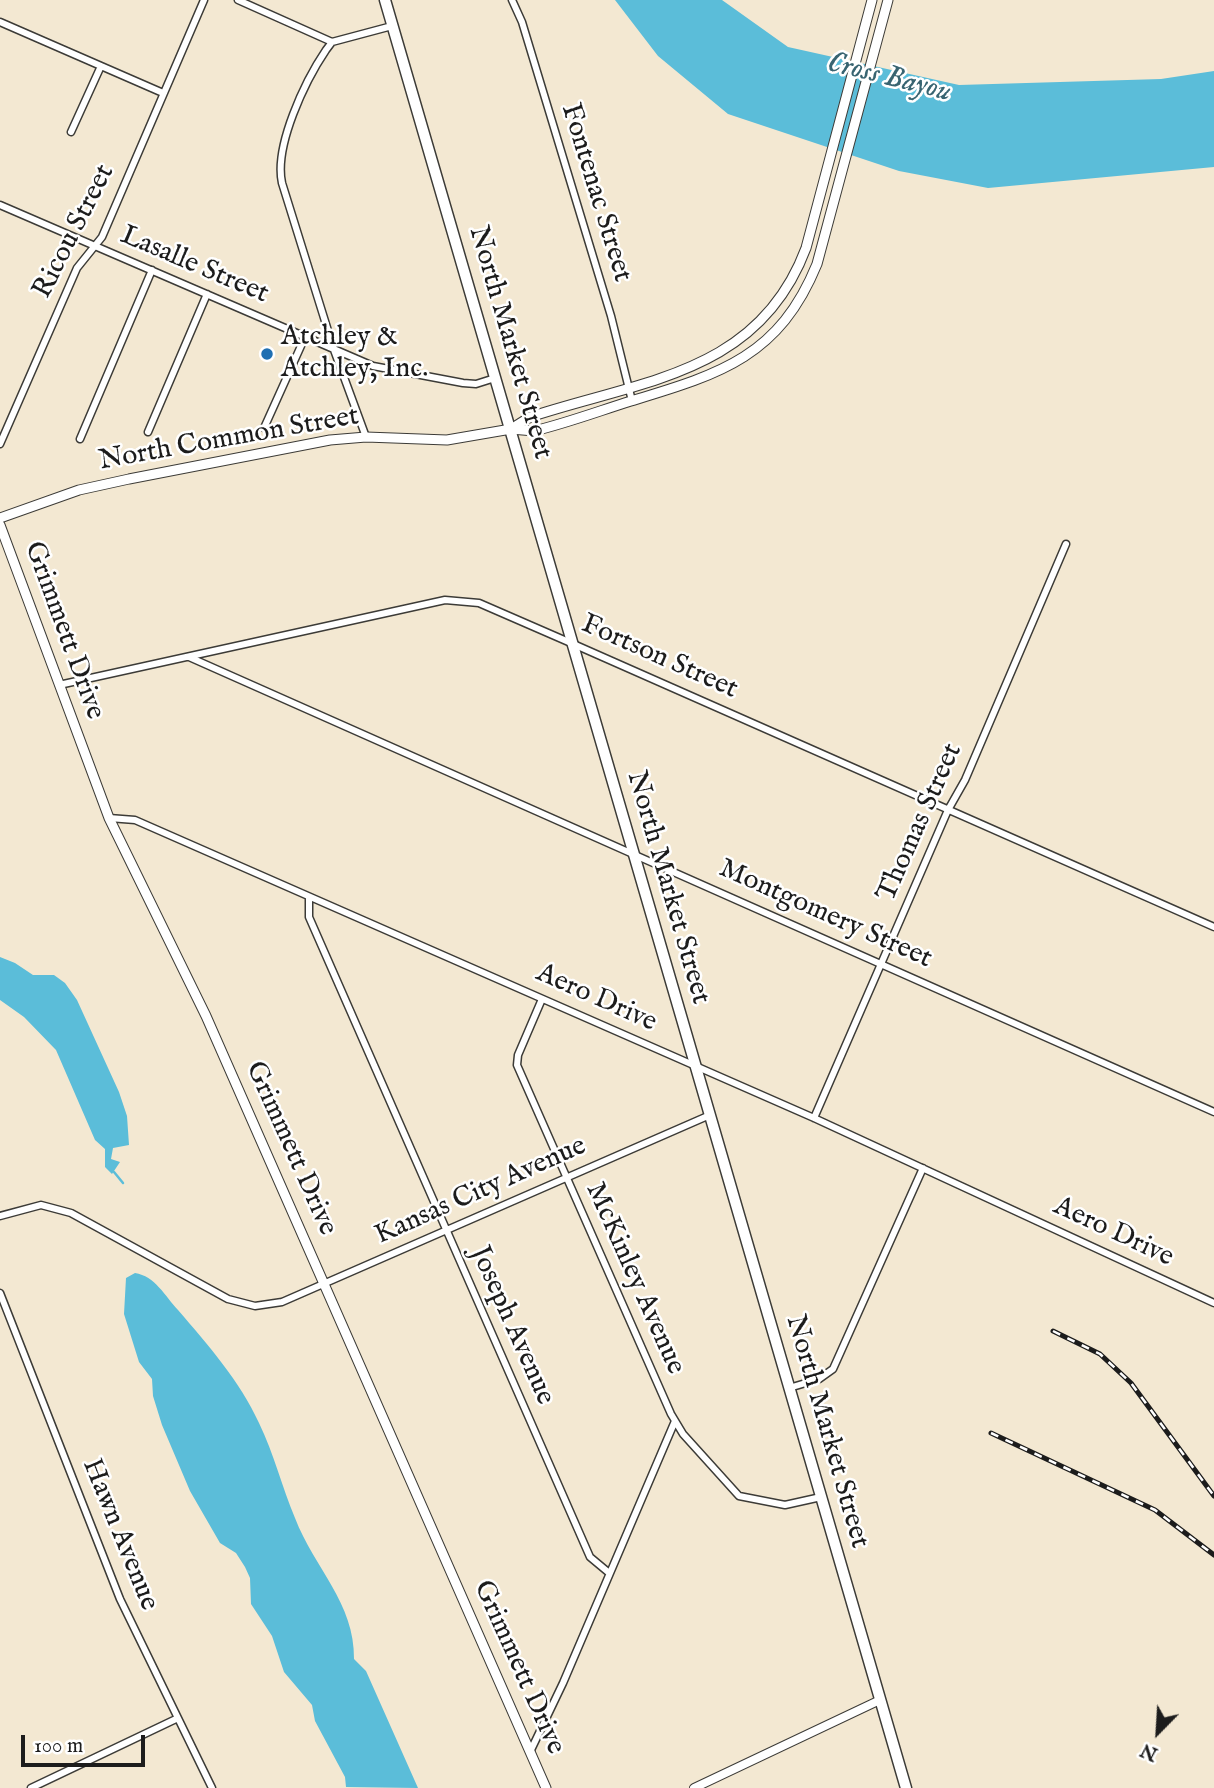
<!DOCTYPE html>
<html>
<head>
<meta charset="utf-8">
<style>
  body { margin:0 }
  #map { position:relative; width:1214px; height:1788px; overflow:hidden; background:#f3e8d2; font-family:"IM FELL English",serif }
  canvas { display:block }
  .north { position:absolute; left:1123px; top:1697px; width:70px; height:70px; -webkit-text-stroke:5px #fff; paint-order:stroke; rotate:204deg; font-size:19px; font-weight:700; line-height:28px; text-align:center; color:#1c1c1c }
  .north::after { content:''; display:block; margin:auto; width:24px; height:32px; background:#1c1c1c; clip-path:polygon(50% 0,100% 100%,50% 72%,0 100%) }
  .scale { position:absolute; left:21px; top:1735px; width:124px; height:32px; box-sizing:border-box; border:4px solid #1c1c1c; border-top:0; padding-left:9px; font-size:21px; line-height:24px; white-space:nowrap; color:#1c1c1c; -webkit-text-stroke:5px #fff; paint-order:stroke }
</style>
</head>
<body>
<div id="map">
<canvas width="1214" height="1788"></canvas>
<div class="north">N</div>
<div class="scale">100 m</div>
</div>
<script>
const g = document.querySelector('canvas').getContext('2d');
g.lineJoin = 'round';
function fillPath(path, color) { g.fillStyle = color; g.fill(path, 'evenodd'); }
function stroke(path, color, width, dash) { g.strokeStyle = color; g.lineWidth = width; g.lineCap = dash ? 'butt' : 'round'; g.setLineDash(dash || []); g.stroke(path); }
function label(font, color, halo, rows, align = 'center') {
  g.font = font + ' "IM FELL English",serif'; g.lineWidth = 5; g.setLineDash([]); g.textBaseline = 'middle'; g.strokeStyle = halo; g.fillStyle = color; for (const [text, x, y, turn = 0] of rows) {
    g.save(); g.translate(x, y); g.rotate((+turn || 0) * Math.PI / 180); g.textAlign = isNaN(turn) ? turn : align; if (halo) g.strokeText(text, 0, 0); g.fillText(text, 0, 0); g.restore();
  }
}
fillPath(new Path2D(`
  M615,0H722L788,47L959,85L1161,79L1214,71V167L988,188L899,171L728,114L658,56Z
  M0,957L15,963L33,975H54L65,983L77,1000L119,1092L127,1116L129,1145L113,1148L111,1159L120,1162L112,1174L105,1167V1149L95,1140L56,1050L24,1017L0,1000Z
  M135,1273C155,1276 165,1296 178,1310C208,1345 240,1381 259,1423C274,1454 282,1487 295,1518C314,1568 355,1603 354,1659L366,1671L418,1788L346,1787L345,1777L315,1721L312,1705L284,1672L272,1636L251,1604L250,1578L245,1567L236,1553L220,1543L190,1491L162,1425L153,1396L152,1379L139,1362L124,1314L126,1278Z`), '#5bbdd9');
stroke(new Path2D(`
  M114,1172L123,1183`), '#5bbdd9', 2.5);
const minor = new Path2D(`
  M238,0L332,42
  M512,0L522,22L611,316L632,401
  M0,22L163,93
  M71,132L101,66
  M0,205L373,366L463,383L476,384L495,378
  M264,428L305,337
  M148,432L207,294
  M366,437L334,350L282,183C274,146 305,81 326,50L332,42L392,26
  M80,439L152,270
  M0,444L77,268L102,237L204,0
  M189,657L1214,1112
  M59,685L445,600L479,603L571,643L1214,927
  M109,818L135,820L814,1118L1214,1303
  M309,897V917L590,1557L608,1572
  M542,999L518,1055L517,1065L671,1414L683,1434L739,1496L785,1505L821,1497
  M814,1118L948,810L965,780L1066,544
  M0,1216L41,1205L71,1213L228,1299L255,1306L282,1302L710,1115
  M0,1293L120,1599L212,1788
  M789,1388L819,1379L833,1369L923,1168
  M530,1752L563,1683L675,1421
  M31,1788L176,1719`);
const tertiary = new Path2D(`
  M694,1788L880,1700`);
const secondary = new Path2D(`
  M511,429L530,417C642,380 759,374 806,248L872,0
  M0,518L79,490L129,479L330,440L366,437L447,440L511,429L534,431C567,423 599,411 631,401C720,374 779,357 817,264L888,0
  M0,525L109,818L206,1016L546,1788`);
const primary = new Path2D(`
  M385,0L906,1788`);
stroke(minor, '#3c3b37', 9);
stroke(tertiary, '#3c3b37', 10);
stroke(secondary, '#3c3b37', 11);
stroke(primary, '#3c3b37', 13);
stroke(minor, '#fff', 6);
stroke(tertiary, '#fff', 8);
stroke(secondary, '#fff', 9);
stroke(primary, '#fff', 10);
const rail = new Path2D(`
  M1053,1331L1100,1354L1131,1383L1214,1496
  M991,1433L1155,1510L1214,1555`);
stroke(rail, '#1c1c1c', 5);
stroke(rail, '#fff', 2.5, [8]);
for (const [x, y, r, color] of [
  [267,354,7,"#1f6fb2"]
]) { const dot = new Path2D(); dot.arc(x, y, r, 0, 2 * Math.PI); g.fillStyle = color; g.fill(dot); stroke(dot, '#fff', 2.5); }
label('28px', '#1c1c1c', '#fff', [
  ["Fontenac Street",595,193,73],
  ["Ricou Street",75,232,-63],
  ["Lasalle Street",194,266,23],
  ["North Market Street",509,343,74],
  ["North Common Street",229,440,-10],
  ["Grimmett Drive",63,631,70],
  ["Fortson Street",659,658,24],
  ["Thomas Street",921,823,-66],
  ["North Market Street",667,888,74],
  ["Montgomery Street",825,915,24],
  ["Aero Drive",596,999,24],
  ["Grimmett Drive",290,1149,66],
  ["Kansas City Avenue",481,1192,-24],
  ["Aero Drive",1113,1233,25],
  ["McKinley Avenue",634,1279,66],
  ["Joseph Avenue",511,1326,66],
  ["North Market Street",826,1432,74],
  ["Hawn Avenue",119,1535,68],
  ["Grimmett Drive",518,1668,66]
]);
label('28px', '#1c1c1c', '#fff', [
  ["Atchley &",281,338],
  ["Atchley, Inc.",281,370]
], 'left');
label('italic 30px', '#386471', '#fff', [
  ["Cross Bayou",889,79,14]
]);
</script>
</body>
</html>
